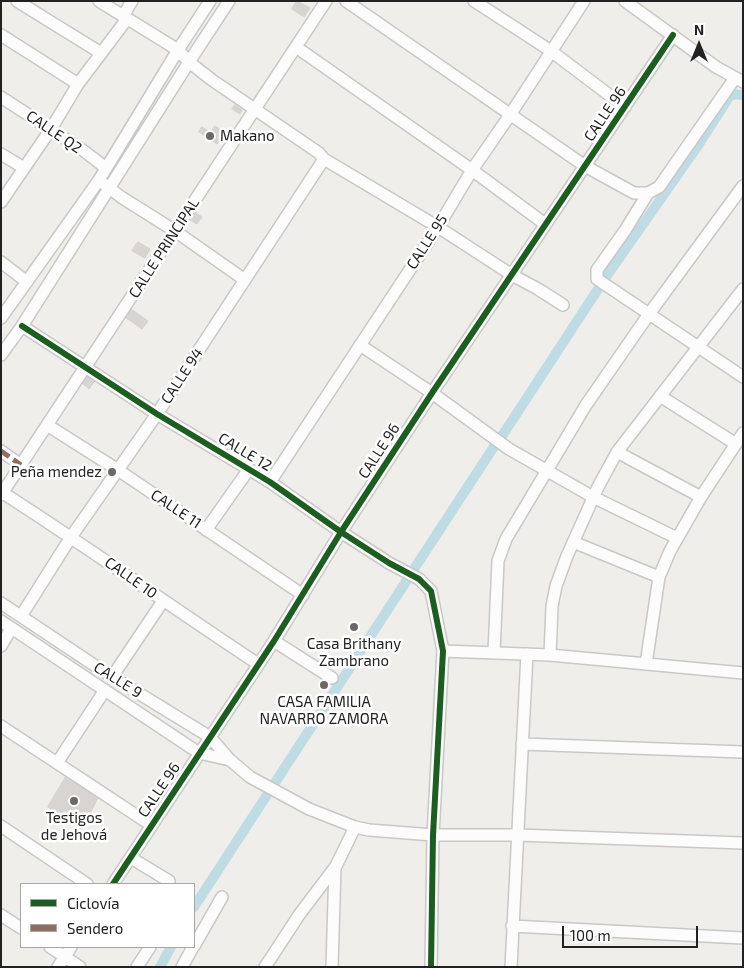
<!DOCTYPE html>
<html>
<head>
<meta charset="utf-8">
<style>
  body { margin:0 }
  #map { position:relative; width:744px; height:968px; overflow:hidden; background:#f0eeeb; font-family:"Exo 2",sans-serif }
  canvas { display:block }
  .frame { position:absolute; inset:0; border:2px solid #222; pointer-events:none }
  .legend { position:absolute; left:20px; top:883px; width:175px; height:65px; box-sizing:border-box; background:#fff; border:1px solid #a7a7a7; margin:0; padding:6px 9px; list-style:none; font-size:15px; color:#222 }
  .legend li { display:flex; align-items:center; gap:10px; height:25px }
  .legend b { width:25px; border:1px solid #a7a7a7 }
  .north { position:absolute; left:674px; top:20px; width:50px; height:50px; -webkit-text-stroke:4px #fff; paint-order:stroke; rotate:0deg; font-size:14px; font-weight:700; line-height:20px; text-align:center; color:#222 }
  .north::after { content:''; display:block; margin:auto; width:18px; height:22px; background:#222; clip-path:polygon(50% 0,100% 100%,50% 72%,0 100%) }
  .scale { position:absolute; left:562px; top:926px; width:136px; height:22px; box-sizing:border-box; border:2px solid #222; border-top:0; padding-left:6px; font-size:15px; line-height:18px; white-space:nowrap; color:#222; -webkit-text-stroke:4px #fff; paint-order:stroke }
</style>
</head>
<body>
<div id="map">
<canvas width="744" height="968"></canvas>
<div class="frame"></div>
<ul class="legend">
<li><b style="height:6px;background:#1b5e20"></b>Ciclovía</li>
<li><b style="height:6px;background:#8d6e63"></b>Sendero</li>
</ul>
<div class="north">N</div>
<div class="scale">100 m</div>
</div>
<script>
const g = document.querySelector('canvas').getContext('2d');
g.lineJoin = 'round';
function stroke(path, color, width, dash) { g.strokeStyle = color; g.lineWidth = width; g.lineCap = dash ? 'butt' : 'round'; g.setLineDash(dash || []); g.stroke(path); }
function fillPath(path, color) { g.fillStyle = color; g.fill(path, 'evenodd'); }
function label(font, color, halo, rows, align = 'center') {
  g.font = font + ' "Exo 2",sans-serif'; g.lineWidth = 5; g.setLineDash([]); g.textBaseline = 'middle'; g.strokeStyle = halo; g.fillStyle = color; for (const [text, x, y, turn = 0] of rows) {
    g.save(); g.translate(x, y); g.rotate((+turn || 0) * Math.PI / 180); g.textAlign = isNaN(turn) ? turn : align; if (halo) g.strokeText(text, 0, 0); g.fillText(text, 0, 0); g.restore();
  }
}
stroke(new Path2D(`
  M606,277L697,147L731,94L743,95
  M500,439L600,286
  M412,572L497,442
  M194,907L409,577
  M160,967L171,947`), '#bfdbe3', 10);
const building = new Path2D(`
  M297,1L310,8L304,17L292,9Z
  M235,105L242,110L240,114L232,109Z
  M215,126L227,133L222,140L211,133Z
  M202,127L221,140L217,144L199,132Z
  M195,212L202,217L197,224L190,220Z
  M138,242L150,249L145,258L132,251Z
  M131,309L148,321L142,329L125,317Z
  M88,374L96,379L89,389L82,383Z
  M67,775L99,796L82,829L48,807Z`);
fillPath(building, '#d7d4d2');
stroke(building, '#d3d0cc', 1);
const street = new Path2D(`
  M17,1L101,53
  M99,1L178,50L189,62L212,80L319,153L324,159L438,227L512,275L538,289L563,305
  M346,1L585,166L634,193H648L659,187L735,78
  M474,1L551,51L625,107
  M625,1L716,67L743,82
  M123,16L132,1
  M1,35L78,84
  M296,47L472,170L545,224
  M1,97L84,151L106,168
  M1,154L24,168
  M104,184L121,197L175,231L245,280
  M648,193L626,229L597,270V279L743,377
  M1,202L51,129L78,84L127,19
  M1,262L27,282
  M1,318L99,180L178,50L210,1
  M22,326L157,414L270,482L341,532L389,563L419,579L431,591L443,651L433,835L431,967
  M360,345L432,393L509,449L593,497L677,538
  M1,355L22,326L189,62L229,1
  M660,396L736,444
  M47,425L118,470L303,595
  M1,451L21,465
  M617,452L701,497
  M270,482L438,227L472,170L510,115L584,1
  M3,493C89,548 173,608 258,664
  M1,495L326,1
  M206,530L249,469
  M573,542L659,577
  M1,603L112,677L210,737L230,760L250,777L309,809L355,827L369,830L433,835H518L743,843
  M21,616L71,537L157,414L324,159
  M1,621L199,753L230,760
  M274,641L332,678
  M1,646L11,629
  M443,651L550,655L743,673
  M494,652L498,561L506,539L586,405L649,314L743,186
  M550,655L552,606L556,586L567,556L598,487L617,452L743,289
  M646,664L659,577L670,551L701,497L743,433
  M112,677L163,601
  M1,726L151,825
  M522,744L743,752
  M57,763L105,690
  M1,826L87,884
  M131,858L169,881
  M113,884L274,641L341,532L432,393L673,35
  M1,915L21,928
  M512,926L743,938
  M194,946L222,897
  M50,947L80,967
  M58,967L71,947
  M137,967L150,947
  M182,967L193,947
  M265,967L299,915L336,866L355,827
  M332,967L335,867
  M511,967L527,654`);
stroke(street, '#c9c8c7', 14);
stroke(street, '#fdfcfc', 11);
stroke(new Path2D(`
  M1,451L21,465`), '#8d6e63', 5, [10, 5]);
stroke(new Path2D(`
  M22,326L157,414L270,482L341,532L389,563L419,579L431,591L443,651L433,835L431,967
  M113,884L274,641L341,532L432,393L673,35`), '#1b5e20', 6);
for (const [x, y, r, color] of [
  [210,136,5,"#6a6968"],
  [112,472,5,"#6a6968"],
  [354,627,5,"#6a6968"],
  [324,685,5,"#6a6968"],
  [74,801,5,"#6a6968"]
]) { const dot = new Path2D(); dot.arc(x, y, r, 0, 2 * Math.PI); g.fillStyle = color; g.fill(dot); stroke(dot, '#fff', 2); }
label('15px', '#222', '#fff', [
  ["CALLE 96",605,114,-56],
  ["CALLE Q2",54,132,34],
  ["CALLE 95",427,242,-57],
  ["CALLE PRINCIPAL",164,248,-57],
  ["CALLE 94",182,376,-57],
  ["CALLE 96",379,451,-57],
  ["CALLE 12",245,452,31],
  ["CALLE 11",176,509,34],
  ["CALLE 10",131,578,35],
  ["CALLE 9",118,680,32],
  ["CALLE 96",159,790,-56]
]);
label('15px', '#222', '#fff', [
  ["Makano",220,136,"left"],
  ["Peña mendez",102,472,"right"],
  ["Casa Brithany",354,644],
  ["Zambrano",354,661],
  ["CASA FAMILIA",324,702],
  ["NAVARRO ZAMORA",324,719],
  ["Testigos",74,818],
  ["de Jehová",74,835]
]);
</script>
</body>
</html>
